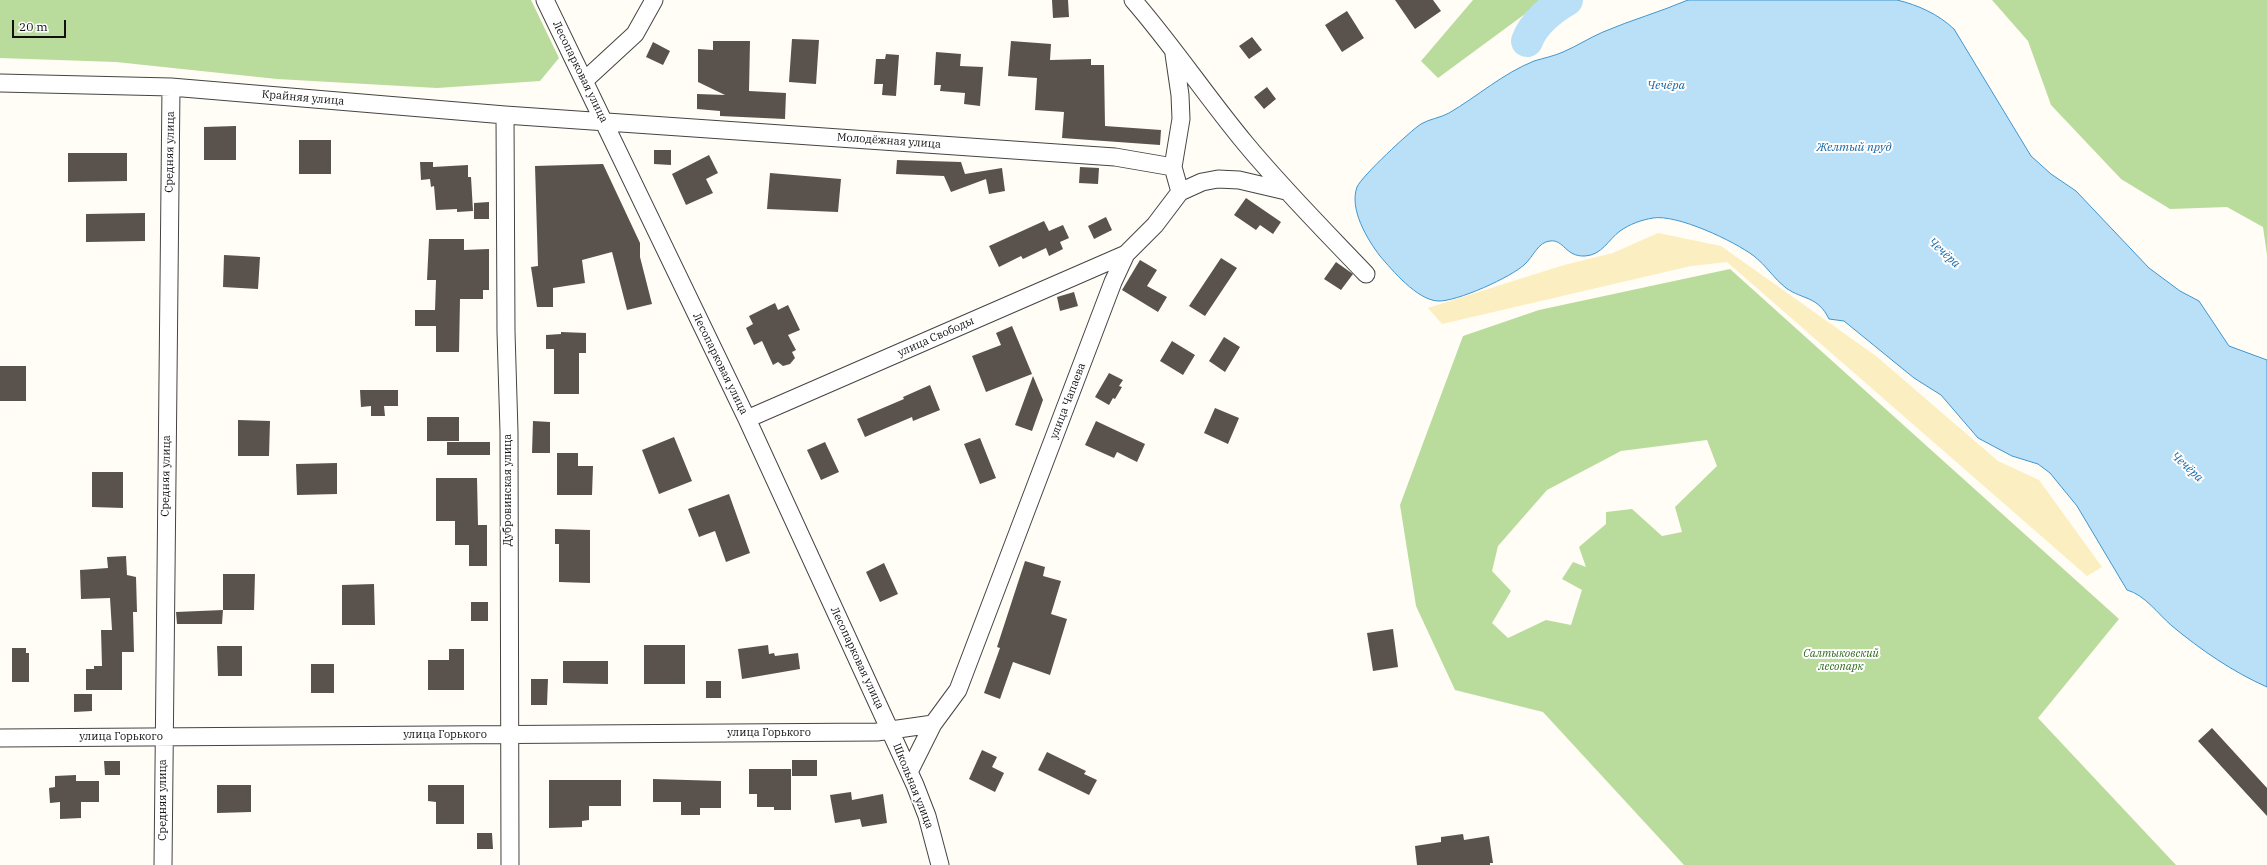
<!DOCTYPE html>
<html>
<head>
<meta charset="utf-8">
<style>
  body { margin:0 }
  #map { position:relative; width:2267px; height:865px; overflow:hidden; background:#fffdf5; font-family:"IBM Plex Serif",serif }
  canvas { display:block }
  .scale { position:absolute; left:12px; top:20px; width:54px; height:18px; box-sizing:border-box; border:2px solid #111; border-top:0; padding-left:5px; font-size:12px; line-height:14px; white-space:nowrap; color:#111; -webkit-text-stroke:3px #fff; paint-order:stroke }
</style>
</head>
<body>
<div id="map">
<canvas width="2267" height="865"></canvas>
<div class="scale">20 m</div>
</div>
<script>
const g = document.querySelector('canvas').getContext('2d');
g.lineJoin = 'round';
function fillPath(path, color) { g.fillStyle = color; g.fill(path, 'evenodd'); }
function stroke(path, color, width, dash) { g.strokeStyle = color; g.lineWidth = width; g.lineCap = dash ? 'butt' : 'round'; g.setLineDash(dash || []); g.stroke(path); }
function label(font, color, halo, rows, align = 'center') {
  g.font = font + ' "IBM Plex Serif",serif'; g.lineWidth = 4; g.setLineDash([]); g.textBaseline = 'middle'; g.strokeStyle = halo; g.fillStyle = color; for (const [text, x, y, turn = 0] of rows) {
    g.save(); g.translate(x, y); g.rotate((+turn || 0) * Math.PI / 180); g.textAlign = isNaN(turn) ? turn : align; if (halo) g.strokeText(text, 0, 0); g.fillText(text, 0, 0); g.restore();
  }
}
fillPath(new Path2D(`
  M0,0H531L559,58L540,81L437,88L277,79L116,62L0,58Z
  M1473,0H1544L1438,78L1421,61Z
  M1992,0H2267V255L2263,227L2227,207L2170,209L2121,179L2051,105L2028,41Z
  M1730,269L2119,619L2038,718L2176,865H1684L1543,712L1455,690L1416,606L1400,505L1463,336L1539,310ZM1707,440L1717,466L1675,507L1682,532L1662,536L1632,509L1606,512V524L1579,547L1586,567L1573,562L1562,579L1582,590L1571,625L1546,620L1508,638L1492,623L1511,591L1492,571L1498,546L1547,490L1621,451Z`), '#b9dc9c');
fillPath(new Path2D(`
  M1658,233L1721,246L1876,356L1998,461L2039,480L2102,567L2087,576L1727,262L1691,266L1442,324L1428,308L1564,265L1613,253Z`), '#fbeec1');
const water = new Path2D(`
  M1688,0H1897C1918,5 1938,14 1954,29L2031,156L2051,174L2076,191L2149,268L2180,291L2199,301L2229,346L2267,360V687C2233,672 2201,650 2172,626C2158,614 2145,595 2127,590L2077,506L2050,473L2038,464L2012,456L1978,438L1941,395L1914,378L1844,321L1829,319C1818,296 1803,300 1786,288C1774,279 1766,265 1754,256C1734,241 1677,214 1653,218C1641,220 1630,224 1620,231C1608,240 1602,255 1585,256C1565,257 1564,239 1550,241C1538,242 1533,257 1525,264C1512,277 1456,302 1438,301C1417,300 1392,270 1380,256C1367,239 1349,209 1357,187C1361,177 1410,131 1421,124C1429,119 1440,118 1449,113C1478,96 1502,74 1534,61C1544,58 1554,56 1563,52C1577,46 1589,38 1603,32C1631,20 1660,12 1688,0Z`);
fillPath(water, '#b9e0f7');
stroke(water, '#3f96cf', 1);
stroke(new Path2D(`
  M1527,41C1533,24 1551,9 1567,0`), '#b9e0f7', 32);
fillPath(new Path2D(`
  M1052,0H1068L1069,17L1053,18Z
  M1395,0H1433L1441,11L1415,29Z
  M1347,11L1364,38L1342,52L1325,25Z
  M1252,37L1262,50L1249,59L1239,46Z
  M792,39L819,40L816,84L789,82Z
  M713,41H750L749,91L786,93L785,119L720,116V111L697,109V94L725,95L698,82V49L713,50Z
  M1011,41L1051,44L1050,60L1091,59V65H1104L1105,126L1161,130L1160,145L1062,138L1064,112L1035,110L1037,78L1008,76Z
  M653,42L670,51L663,65L646,57Z
  M936,52L961,54L960,66L983,67L980,106L964,104L965,93L940,91L941,85H934Z
  M886,54L899,55L896,96L882,95L883,84H874L876,59H885Z
  M1267,87L1276,99L1264,109L1254,97Z
  M236,126V160H204V127Z
  M299,140H331V174H299Z
  M654,150H671V165L654,164Z
  M68,153H127V181L68,182Z
  M709,155L718,173L706,179L713,193L686,205L672,174Z
  M897,160L961,162L965,174L1002,168L1005,191L989,194L986,179L951,192L944,176L896,174Z
  M420,162H433V167L468,165V177H471L473,211L457,212V209L436,210L434,186L431,187L430,179L421,180Z
  M603,164L640,243V257L652,304L627,310L612,252L582,260L585,283L553,288V307H537L531,267L538,266L535,166Z
  M1080,167L1099,168L1098,184L1079,183Z
  M770,173L841,179L838,212L767,209Z
  M1246,198L1281,222L1273,234L1260,225L1256,230L1234,215Z
  M489,202V219H474V203Z
  M145,213V241L86,242V214Z
  M1106,217L1112,230L1094,239L1088,226Z
  M1044,221L1049,231L1063,225L1069,238L1060,242L1063,249L1049,256L1046,248L1023,259L1021,256L999,267L989,246Z
  M429,239H464V250L489,249V290H483V299H460L459,352H436V326H415V310H435L436,280H427Z
  M224,255L260,257L258,289L223,287Z
  M1221,258L1237,268L1205,316L1189,306Z
  M1140,260L1157,270L1147,286L1167,297L1158,312L1122,290Z
  M1336,262L1353,274L1341,290L1324,279Z
  M1074,292L1078,306L1060,311L1057,297Z
  M775,303L778,310L788,305L800,330L788,335L796,350L792,352L795,358L790,364L783,366L778,362L773,365L762,341L754,345L746,328L753,324L749,316Z
  M1012,326L1032,374L986,392L972,356L1001,345L996,333Z
  M561,332L586,333V353H579V394H554V349H546V335L561,334Z
  M1224,337L1240,347L1225,372L1209,361Z
  M1172,341L1195,355L1183,375L1160,361Z
  M0,366H26V401H0Z
  M1109,373L1123,380L1119,386L1122,387L1115,399L1113,398L1109,405L1095,397Z
  M1033,376L1043,400L1032,431L1015,425Z
  M930,385L940,410L913,421L912,417L865,437L857,419L904,399L903,397Z
  M360,390H398V406H384L385,416H371V406L361,407Z
  M1215,408L1239,418L1228,444L1204,433Z
  M427,417H459V441H427Z
  M238,420L270,421L269,456H238Z
  M533,421L550,422V453H532Z
  M1096,421L1145,444L1137,462L1117,452L1114,458L1085,445Z
  M674,437L692,481L659,494L642,450Z
  M980,438L996,478L980,484L964,444Z
  M447,442H490V455H447Z
  M825,442L839,472L821,480L807,450Z
  M557,453H578V466H593L592,495H557Z
  M337,463V494L297,495L296,464Z
  M92,472H123V508L92,507Z
  M436,478H477L478,525H487V566H469V545H455V521H436Z
  M729,494L750,553L726,562L715,531L699,537L688,509Z
  M555,529L590,530V583L559,582V544H555Z
  M126,556L127,575L136,577L137,612H133L134,652H122V690H86V669H94V666H102L101,630H112L110,598L81,599L80,570L108,568L107,557Z
  M1025,561L1045,567L1043,576L1061,581L1051,614L1067,619L1050,675L1013,662L1000,699L984,693L1000,648L997,647Z
  M884,563L898,594L880,602L866,572Z
  M223,574H255L254,610H223Z
  M374,584L375,625H342V585Z
  M471,602H488V621H471Z
  M223,610L222,624H177L176,612Z
  M1393,629L1398,667L1373,671L1367,633Z
  M644,645H685V684H644Z
  M768,645L769,654L774,653L775,656L798,653L800,669L742,679L738,649Z
  M217,646H242V676H218Z
  M12,648H26V653H29V682H12Z
  M449,649H464V690H428V660H449Z
  M563,661H608V684L563,683Z
  M311,664H334V693H311Z
  M531,679H548L547,705H531Z
  M706,681H721V698H706Z
  M74,694H92V711L74,712Z
  M2212,728L2267,788V816L2198,741Z
  M982,750L997,757L992,767L1004,773L995,792L969,779Z
  M1047,752L1086,771L1084,774L1097,780L1089,795L1038,770Z
  M792,760H817V776H792Z
  M104,761H120V775H105Z
  M749,769H791V810H774V807H757V794H749Z
  M76,775V781H99V802H81V818L60,819V802L50,803L49,788L55,787V776Z
  M653,779L721,781V808H700V815H681V802H653Z
  M549,780H621V806H589V820L582,821V827L549,828Z
  M217,785H251V812L217,813Z
  M428,785H464V824H436V802L428,801Z
  M851,792L852,800L883,794L887,823L862,827L860,819L835,823L830,795Z
  M477,833H492L493,849H477Z
  M1463,834L1464,840L1489,836L1493,863H1490V865H1417L1415,846L1441,842V837Z`), '#5a524d');
const minor = new Path2D(`
  M545,0L747,419L915,785L927,816L940,865
  M1133,0C1173,46 1206,96 1245,143C1283,189 1325,231 1366,274
  M1174,54L1180,95L1181,119L1173,167L1180,192
  M584,81L635,34L654,0
  M0,83L171,87L505,115L1115,157L1173,167
  M505,115L506,332L509,432L510,865
  M747,419L1126,254
  M0,738L877,732L933,724
  M909,772L933,724L958,690L1113,282L1126,254L1155,225L1180,192L1202,182L1218,179L1239,180L1286,191
  M163,865L171,87`);
stroke(minor, '#444', 19);
stroke(minor, '#fff', 17);
label('11px', '#111', '#fff', [
  ["Лесопарковая улица",580,72,64],
  ["Крайняя улица",303,98,5],
  ["Молодёжная улица",889,141,4],
  ["Средняя улица",170,152,-89],
  ["улица Свободы",936,337,-24],
  ["Лесопарковая улица",720,364,64],
  ["улица Чапаева",1068,401,-69],
  ["Средняя улица",166,476,-89],
  ["Дубровинская улица",508,490,-90],
  ["Лесопарковая улица",857,658,65],
  ["улица Горького",769,733],
  ["улица Горького",445,735],
  ["улица Горького",121,737],
  ["Школьная улица",913,786,68],
  ["Средняя улица",163,800,-90]
]);
label('italic 11px', '#2f6b1f', '#fff', [
  ["Салтыковский",1841,654],
  ["лесопарк",1841,667]
]);
label('italic 12px', '#1768a6', '#fff', [
  ["Чечёра",1666,86],
  ["Желтый пруд",1854,148],
  ["Чечёра",1944,253,42],
  ["Чечёра",2187,467,42]
]);
</script>
</body>
</html>
